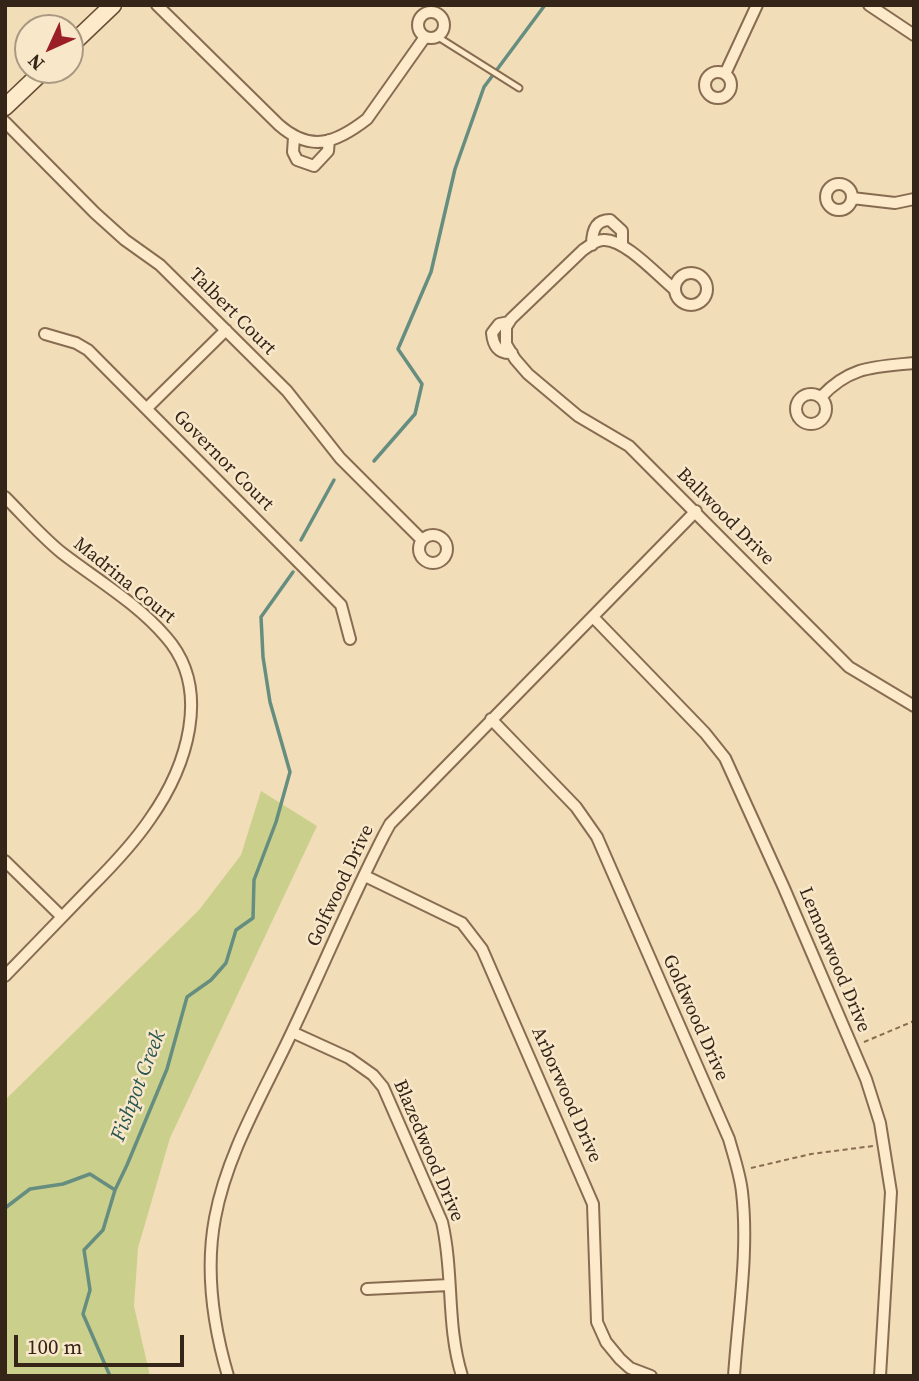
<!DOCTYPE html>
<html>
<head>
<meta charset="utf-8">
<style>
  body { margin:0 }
  #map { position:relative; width:919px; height:1381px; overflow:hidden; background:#f1ddb8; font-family:"Source Serif 4",serif }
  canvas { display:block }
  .frame { position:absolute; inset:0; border:7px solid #352519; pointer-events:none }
  .north { position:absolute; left:14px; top:14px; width:70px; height:70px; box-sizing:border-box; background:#f8e7c8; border:2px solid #aa9982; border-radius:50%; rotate:225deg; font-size:19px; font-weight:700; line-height:28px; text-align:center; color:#352519 }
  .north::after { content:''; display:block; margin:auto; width:24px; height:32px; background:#9b1e26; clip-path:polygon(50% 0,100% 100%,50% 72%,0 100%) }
  .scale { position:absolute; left:14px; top:1335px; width:170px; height:32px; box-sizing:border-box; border:4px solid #352519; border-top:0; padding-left:9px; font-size:21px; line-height:24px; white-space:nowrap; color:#352519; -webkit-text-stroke:5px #f8e7c8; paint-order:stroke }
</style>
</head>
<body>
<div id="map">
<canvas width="919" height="1381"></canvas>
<div class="frame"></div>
<div class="north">N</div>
<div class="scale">100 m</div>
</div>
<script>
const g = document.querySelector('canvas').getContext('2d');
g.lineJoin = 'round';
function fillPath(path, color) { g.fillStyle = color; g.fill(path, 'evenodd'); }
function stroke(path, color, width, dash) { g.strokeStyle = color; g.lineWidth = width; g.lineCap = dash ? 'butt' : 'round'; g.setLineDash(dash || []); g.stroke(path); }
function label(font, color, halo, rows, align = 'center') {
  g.font = font + ' "Source Serif 4",serif'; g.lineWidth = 5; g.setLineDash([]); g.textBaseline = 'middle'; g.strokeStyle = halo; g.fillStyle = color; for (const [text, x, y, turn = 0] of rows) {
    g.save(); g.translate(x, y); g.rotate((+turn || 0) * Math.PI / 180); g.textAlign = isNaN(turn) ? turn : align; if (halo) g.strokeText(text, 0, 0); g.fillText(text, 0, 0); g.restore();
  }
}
fillPath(new Path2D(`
  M261,791L317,826L170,1138L138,1248L134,1306L150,1376H5V1100L199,910L241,855Z`), '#cbcf8c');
stroke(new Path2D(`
  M374,461L415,414L422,384L398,349L431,272L455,169L484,87L545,5
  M301,540L334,480
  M5,1208L30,1189L63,1184L90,1174L115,1190
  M110,1376L83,1314L90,1290L84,1250L103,1230L115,1190L127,1165L167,1069L187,997L211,980L226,963L236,930L253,918L254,880L276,822L290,772L270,702L263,657L261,617L293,572`), '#658e81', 3.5);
const lane = new Path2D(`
  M438,37L519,88`);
const street = new Path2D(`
  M157,5L279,125C311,153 336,143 367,119L425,37
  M869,5L914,35
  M418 25a13 13 0 1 1 26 0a13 13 0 1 1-26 0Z
  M705 85a13 13 0 1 1 26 0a13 13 0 1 1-26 0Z
  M725,74L757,5
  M5,122L95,213L125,240L160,265L287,391L340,458L422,540
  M294,137L293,152L297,160L314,166L328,151L329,140
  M826 197a13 13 0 1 1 26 0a13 13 0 1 1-26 0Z
  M852,198L895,203L914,199
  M592,245C592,231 595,220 610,220L622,231V245
  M675 289a16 16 0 1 1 32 0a16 16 0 1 1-32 0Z
  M674,289C658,276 624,238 603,240C596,240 589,246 583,250L511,319L506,327V344L515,359L528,374L578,416L629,446L849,667L914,706
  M509,322L499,324L492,333C493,345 498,354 512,353
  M45,334L76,343L88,350L341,605L350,639
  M796 409a15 15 0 1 1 30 0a15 15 0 1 1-30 0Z
  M821,397C850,366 874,367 914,363
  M147,408L226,330
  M5,497C24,516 42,537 62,553C97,580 137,603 166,637C213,690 186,768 150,819C133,844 112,866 91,887C62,917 34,946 5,976
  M419 549a14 14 0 1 1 28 0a14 14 0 1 1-28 0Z
  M593,617L705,733L725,758L784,888L866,1079L880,1123L891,1192L880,1376
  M491,719L576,807L597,837L729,1139C734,1157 740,1174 742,1192C749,1252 738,1316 734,1376
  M5,861L62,917
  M365,876L462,923L482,949L593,1204L597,1322L606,1342L620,1359L630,1368L651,1376
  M292,1032L349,1058L373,1075L383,1087L442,1222C454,1273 446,1325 462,1376
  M367,1289L449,1285
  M228,1376C213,1325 205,1271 215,1218C227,1153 264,1092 292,1032C323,967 351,899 384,835L390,824L696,511`);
const secondary = new Path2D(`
  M70,46L113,5
  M5,107L44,70`);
stroke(lane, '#886c52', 9);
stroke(street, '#886c52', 14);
stroke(secondary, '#694d36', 19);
stroke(new Path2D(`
  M864,1042L914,1021
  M751,1168L811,1154L873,1146`), '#886c52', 2, [5, 3.5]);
stroke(lane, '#fceacb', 5);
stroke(street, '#fceacb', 10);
stroke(secondary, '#fceacb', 16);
label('19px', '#352519', '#f8e7c8', [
  ["Talbert Court",232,312,45],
  ["Governor Court",223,461,45],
  ["Ballwood Drive",725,517,45],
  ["Madrina Court",124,581,39],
  ["Golfwood Drive",341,886,-65],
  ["Lemonwood Drive",834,960,67],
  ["Goldwood Drive",695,1018,66],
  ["Arborwood Drive",566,1095,66],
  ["Blazedwood Drive",428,1151,67]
]);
label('italic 21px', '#265651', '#f8e7c8', [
  ["Fishpot Creek",139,1086,-69]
]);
</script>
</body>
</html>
